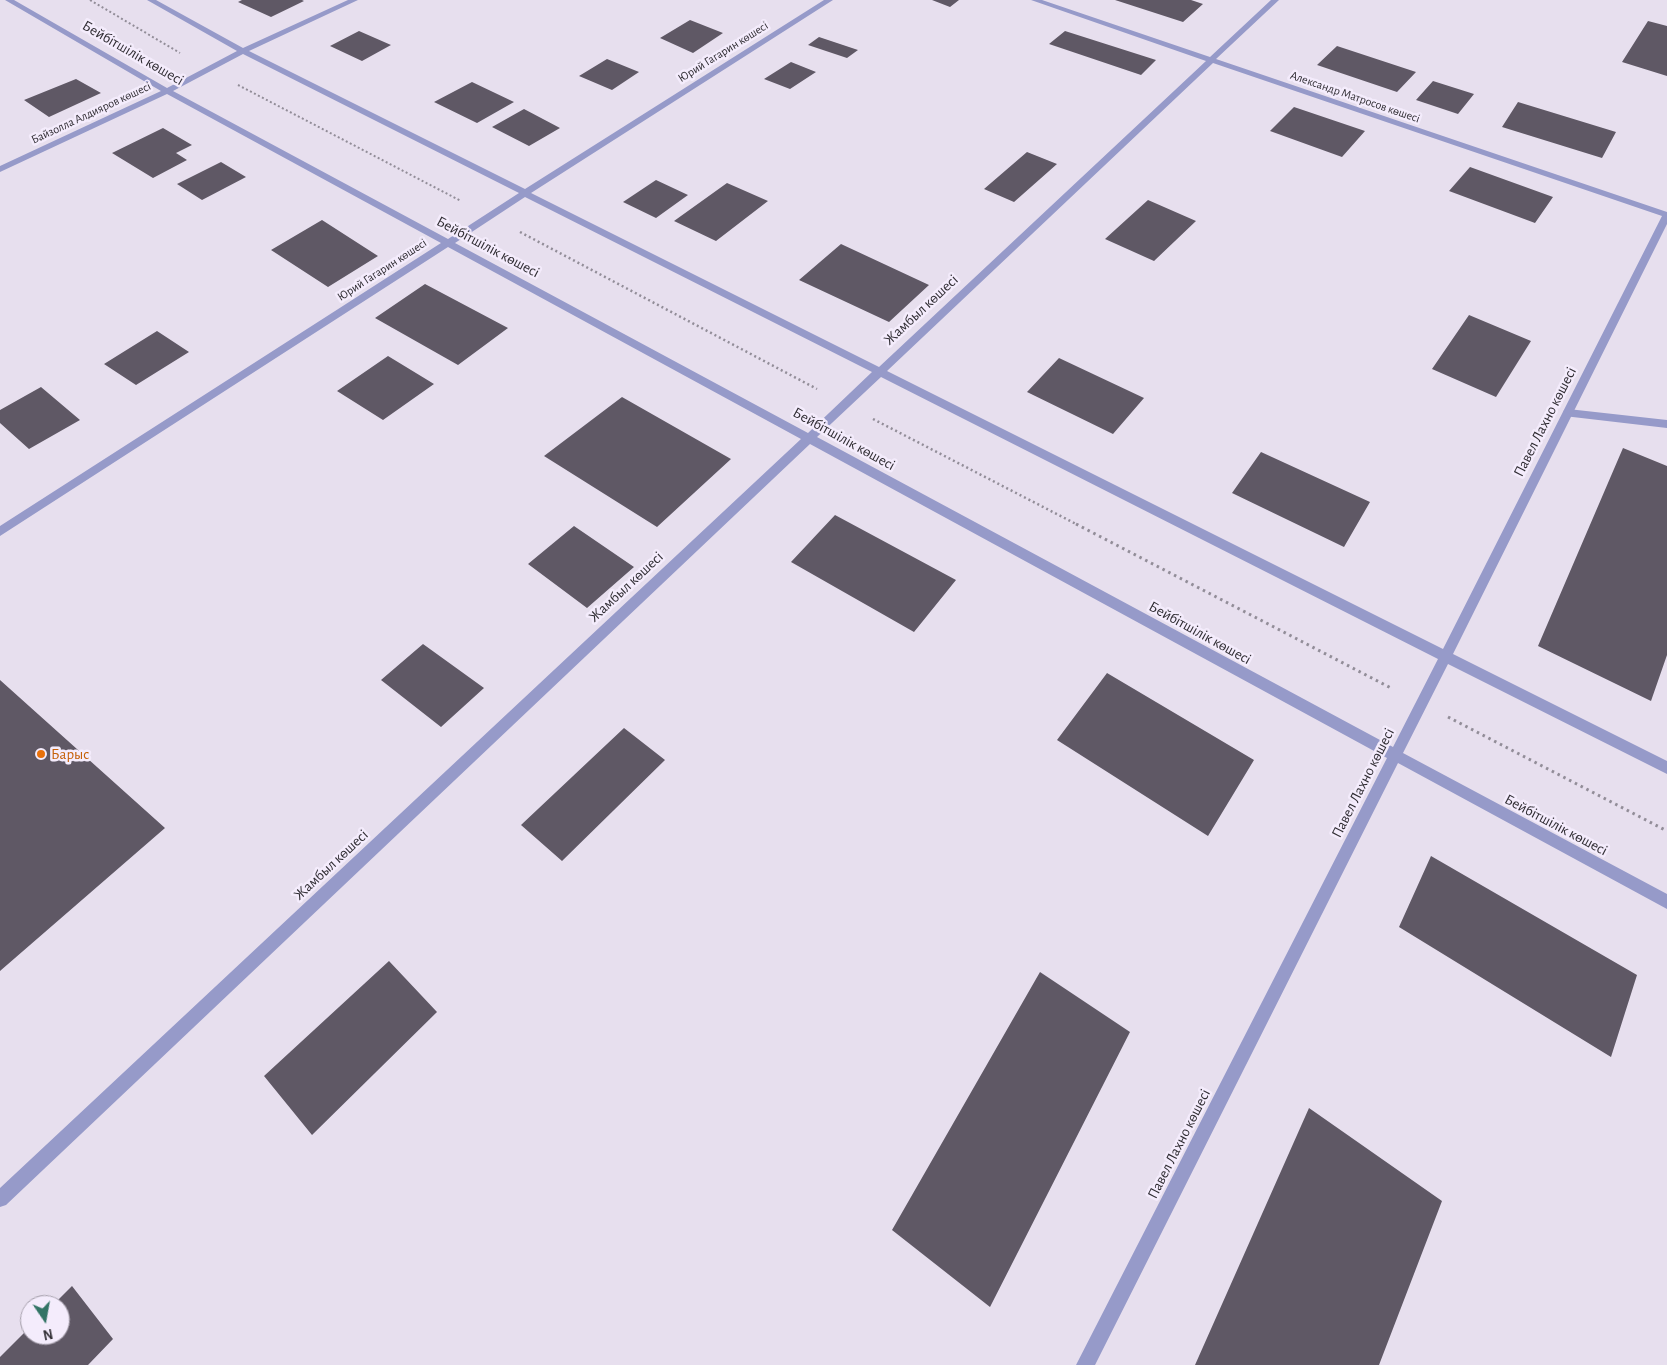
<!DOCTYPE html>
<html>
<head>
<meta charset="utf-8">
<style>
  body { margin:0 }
  #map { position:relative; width:1667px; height:1365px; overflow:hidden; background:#e7dfee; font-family:"Alegreya Sans",sans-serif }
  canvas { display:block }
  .north { position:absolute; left:20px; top:1295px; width:50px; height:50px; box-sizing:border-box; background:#f4ecfc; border:1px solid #a59fab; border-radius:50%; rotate:168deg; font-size:14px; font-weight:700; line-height:20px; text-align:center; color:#2f2c32 }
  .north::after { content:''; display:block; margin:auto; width:18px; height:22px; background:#327465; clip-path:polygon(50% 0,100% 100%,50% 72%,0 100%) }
</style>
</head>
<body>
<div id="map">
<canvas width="1667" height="1365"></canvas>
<div class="north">N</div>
</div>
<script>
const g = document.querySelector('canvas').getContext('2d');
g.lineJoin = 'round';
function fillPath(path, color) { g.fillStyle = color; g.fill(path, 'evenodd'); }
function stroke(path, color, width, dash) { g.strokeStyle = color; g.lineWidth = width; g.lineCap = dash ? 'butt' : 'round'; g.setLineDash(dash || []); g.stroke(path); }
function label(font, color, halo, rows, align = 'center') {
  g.font = font + ' "Alegreya Sans",sans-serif'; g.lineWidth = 5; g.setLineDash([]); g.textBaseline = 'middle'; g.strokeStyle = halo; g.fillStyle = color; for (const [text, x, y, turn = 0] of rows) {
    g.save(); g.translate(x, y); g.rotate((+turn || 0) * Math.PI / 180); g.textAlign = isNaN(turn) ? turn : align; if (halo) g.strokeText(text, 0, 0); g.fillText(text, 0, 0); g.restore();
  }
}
fillPath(new Path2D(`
  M242,0H302L304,1L271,17L238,2Z
  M932,0H959L950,7Z
  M1115,0H1191L1203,4L1183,22Z
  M690,20L723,33L693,53L660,38Z
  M1648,21L1667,26V76L1622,62Z
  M359,31L391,45L362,61L330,46Z
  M1065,31L1156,60L1141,75L1049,44Z
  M819,37L858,50L847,58L808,45Z
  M1337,46L1416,72L1397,92L1317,65Z
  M607,59L639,72L612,90L579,76Z
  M791,62L816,72L790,89L764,79Z
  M76,79L101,93L49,117L24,100Z
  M1433,81L1474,94L1458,114L1416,100Z
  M472,82L514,102L477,123L434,102Z
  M1518,102L1616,132L1602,158L1502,127Z
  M1294,107L1365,131L1342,157L1270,131Z
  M524,109L560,128L529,146L492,127Z
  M163,128L192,145L176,153L187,160L153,178L112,153Z
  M1027,152L1057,164L1014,202L984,189Z
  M221,162L246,177L202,200L177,184Z
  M1470,167L1553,197L1535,223L1449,191Z
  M656,180L688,195L656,218L623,202Z
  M727,183L768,201L716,241L674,221Z
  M1148,200L1196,221L1154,261L1105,239Z
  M322,220L378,256L328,287L271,250Z
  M841,244L929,285L889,322L799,280Z
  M425,284L508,328L458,365L375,318Z
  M1469,315L1531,341L1496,397L1432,369Z
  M157,331L189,352L136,385L104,364Z
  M388,356L434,384L383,420L337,391Z
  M1059,358L1144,398L1113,434L1027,392Z
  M41,387L80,420L29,449L0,423V410Z
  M622,397L731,459L657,527L544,456Z
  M1623,448L1667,466V655L1651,701L1538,646Z
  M1261,452L1370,502L1344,547L1232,493Z
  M835,515L956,580L914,632L791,562Z
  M574,526L634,567L587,608L528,564Z
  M423,644L484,688L441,727L381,680Z
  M1107,673L1254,760L1208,836L1057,740Z
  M0,680L165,828L0,971Z
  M624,728L665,760L562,861L521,825Z
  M1431,856L1637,975L1611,1057L1399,927Z
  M389,961L437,1012L312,1135L264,1076Z
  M1040,972L1130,1032L990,1307L892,1230Z
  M1309,1108L1442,1201L1379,1365H1195Z
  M72,1286L113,1339L88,1365H0V1357L30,1327V1335H60V1305H53Z`), '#5f5865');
stroke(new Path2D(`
  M90,0L180,53
  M238,85L461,201`), '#928d98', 2, [2, 2.5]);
stroke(new Path2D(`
  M520,232L817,389
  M873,419L1078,525`), '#928d98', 2.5, [2, 3]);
stroke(new Path2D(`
  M1076,524L1393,689
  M1448,717L1667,831`), '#928d98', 3, [2.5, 4]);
fillPath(new Path2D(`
  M1568,409L1667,420V428L1564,416L1563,413L1564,410Z`), '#969ac9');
fillPath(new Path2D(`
  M5,0H14L167,88L237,51L147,0H156L243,48L348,0H358L249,51L525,189L824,0H833L531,193L879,367L1206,61L1031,0H1042L1210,57L1271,0H1279L1216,59L1667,212V224L1453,654L1667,761V774L1448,664L1403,753L1667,894V909L1398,763L1095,1365H1076L1387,758L810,444L6,1205L0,1207V1188L801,439L448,247L0,536V526L441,243L167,94L0,172V166L161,91ZM243,54L519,193L448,239L173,91ZM1213,63L1662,216L1443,649L887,371ZM525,197L872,372L808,433L455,243ZM881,377L1438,659L1393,747L817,437Z`), '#969ac9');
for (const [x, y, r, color] of [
  [41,754,5,"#e8710a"]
]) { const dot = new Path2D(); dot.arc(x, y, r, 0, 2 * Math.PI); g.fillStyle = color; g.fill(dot); stroke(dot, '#f4ecfc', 2); }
label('12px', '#2f2c32', '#f4ecfc', [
  ["Юрий Гагарин көшесі",723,52,-32],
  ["Александр Матросов көшесі",1355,97,19],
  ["Байзолла Алдияров көшесі",91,113,-25],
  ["Юрий Гагарин көшесі",382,270,-33]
]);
label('15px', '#2f2c32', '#f4ecfc', [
  ["Бейбітшілік көшесі",133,53,30],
  ["Бейбітшілік көшесі",488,247,28],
  ["Жамбыл көшесі",921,310,-43],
  ["Павел Лахно көшесі",1545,422,-63],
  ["Бейбітшілік көшесі",844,439,29],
  ["Жамбыл көшесі",626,587,-43],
  ["Бейбітшілік көшесі",1200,633,29],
  ["Павел Лахно көшесі",1363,783,-63],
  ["Бейбітшілік көшесі",1556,825,28],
  ["Жамбыл көшесі",331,865,-43],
  ["Павел Лахно көшесі",1179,1144,-63]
]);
label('15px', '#c56008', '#f4ecfc', [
  ["Барыс",51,754]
], 'left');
</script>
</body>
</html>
